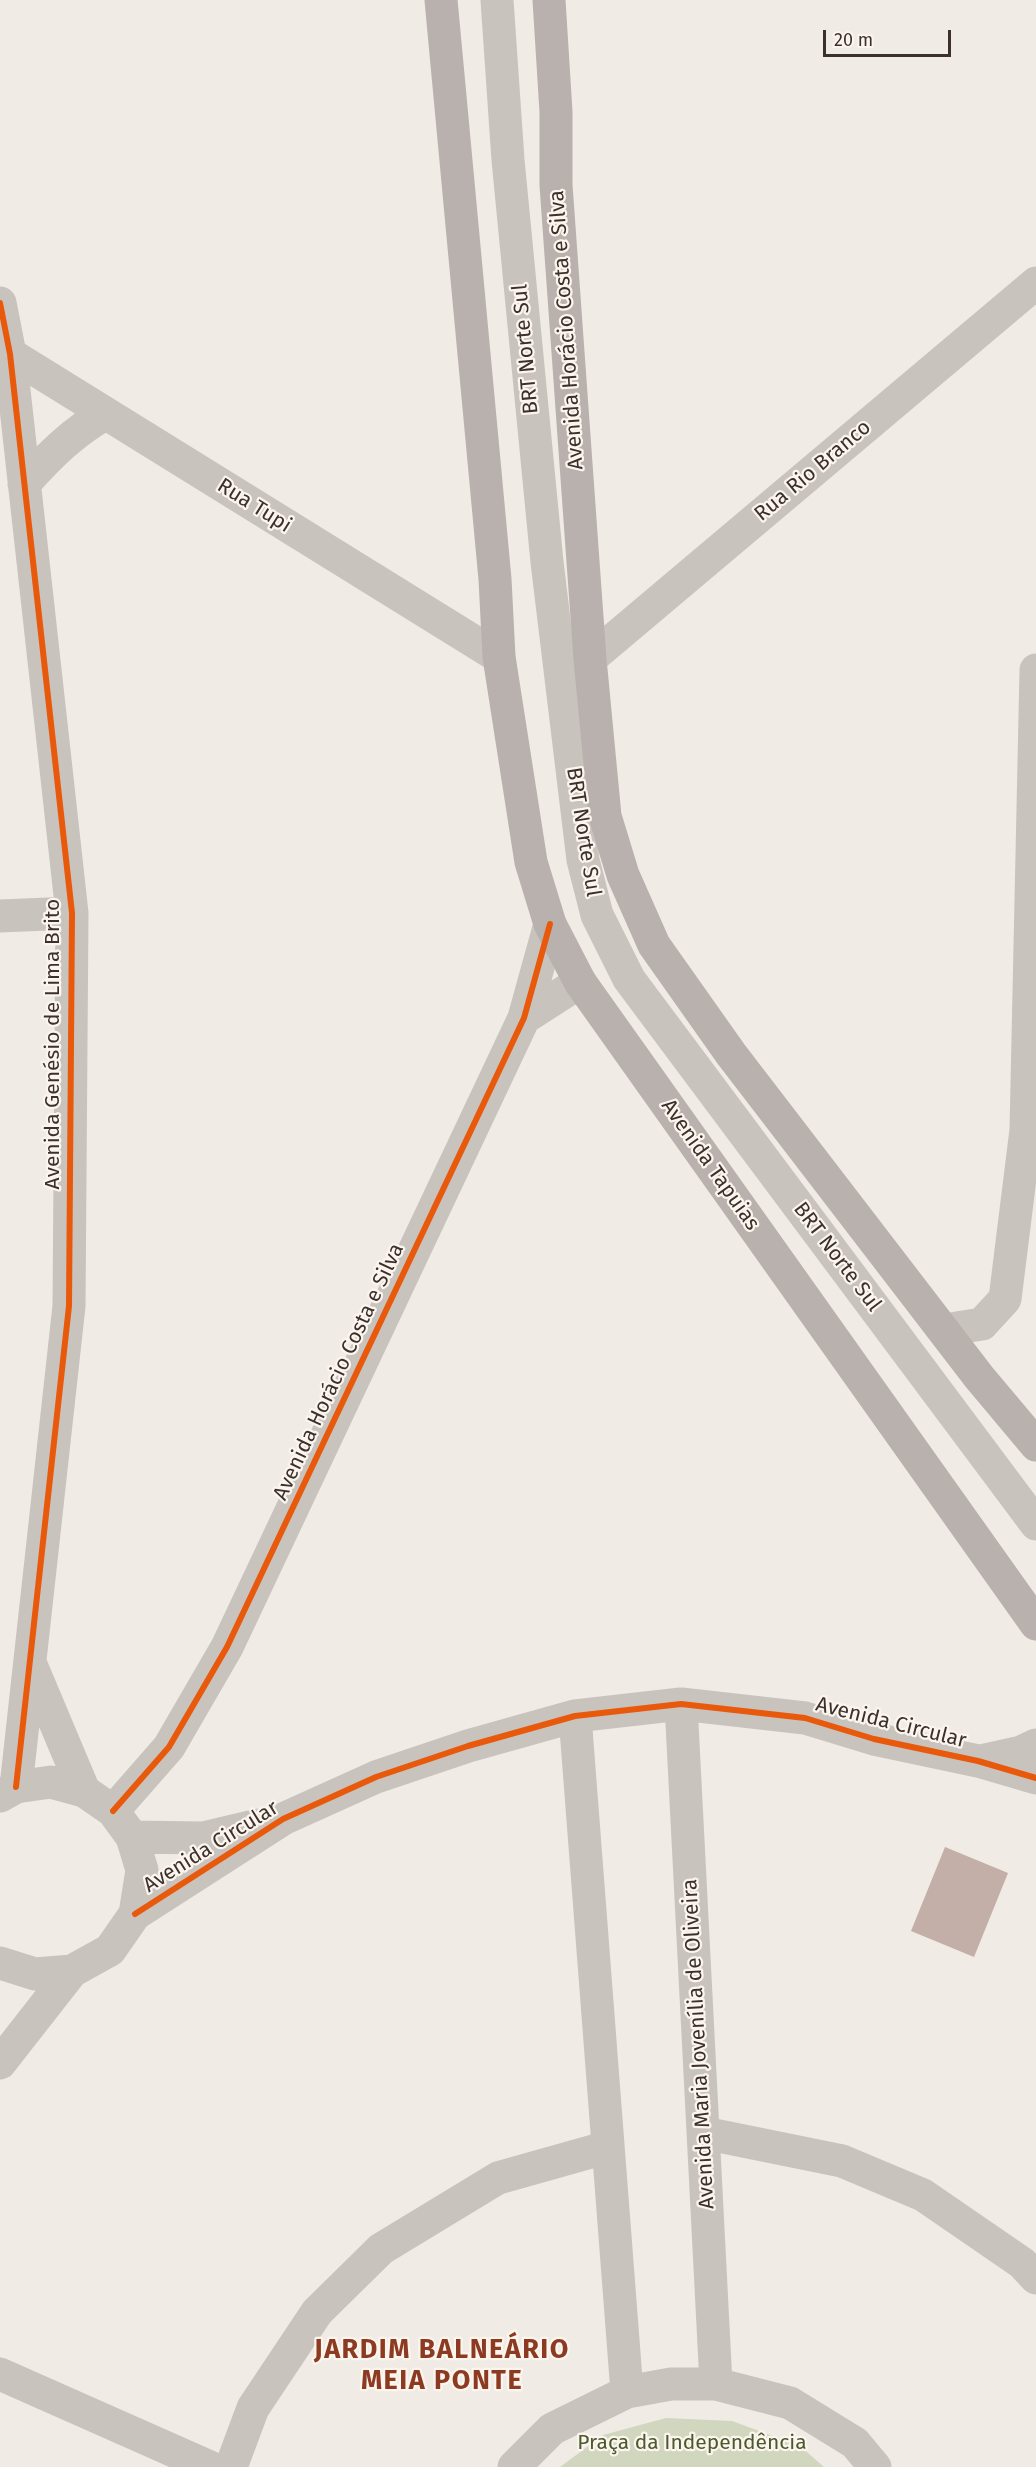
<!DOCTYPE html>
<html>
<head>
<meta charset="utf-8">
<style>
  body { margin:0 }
  #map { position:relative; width:1036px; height:2467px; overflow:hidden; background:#f0ebe5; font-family:"Fira Sans",sans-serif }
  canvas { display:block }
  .scale { position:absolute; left:823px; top:30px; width:128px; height:27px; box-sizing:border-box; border:3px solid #3b302b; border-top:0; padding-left:8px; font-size:18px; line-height:21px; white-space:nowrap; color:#3b302b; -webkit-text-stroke:4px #fbf5ee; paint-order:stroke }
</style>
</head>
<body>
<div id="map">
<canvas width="1036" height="2467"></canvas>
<div class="scale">20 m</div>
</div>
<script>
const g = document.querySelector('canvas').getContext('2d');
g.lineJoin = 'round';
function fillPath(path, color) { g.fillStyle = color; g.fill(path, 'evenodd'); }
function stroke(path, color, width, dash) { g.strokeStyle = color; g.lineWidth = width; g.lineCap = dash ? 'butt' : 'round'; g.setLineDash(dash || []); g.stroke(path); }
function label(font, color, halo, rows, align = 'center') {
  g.font = font + ' "Fira Sans",sans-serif'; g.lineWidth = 4.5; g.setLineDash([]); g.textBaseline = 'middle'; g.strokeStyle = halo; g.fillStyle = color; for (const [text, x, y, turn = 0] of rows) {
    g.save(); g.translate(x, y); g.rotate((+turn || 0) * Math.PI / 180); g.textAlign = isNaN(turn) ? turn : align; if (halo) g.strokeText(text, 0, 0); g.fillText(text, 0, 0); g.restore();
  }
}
fillPath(new Path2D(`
  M666,2418L732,2421L800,2446L824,2467H560L603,2435Z`), '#d1d6bf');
fillPath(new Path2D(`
  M945,1847L1008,1873L974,1957L911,1931Z`), '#c3afa7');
stroke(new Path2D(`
  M497,0L508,160L547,562L583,860L597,915L629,979L1036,1524
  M0,303L10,354L72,913L69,1306L16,1787
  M10,354L499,657
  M24,484C49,456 73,432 105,414
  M590,659L1036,283
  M0,916L72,913
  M524,1018L580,982
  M944,1330L982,1324L1005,1299L1026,1130L1036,670
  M31,1665L84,1791
  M681,1704L716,2384
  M575,1716L627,2392
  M980,1761L1021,1752L1036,1745
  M0,1796L16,1787L51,1782L84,1791L113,1811L132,1837L142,1870L135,1914L110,1950L72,1971L35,1974L0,1963
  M113,1811L169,1747L227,1647L524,1018L550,924
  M132,1837L203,1838L258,1825
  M135,1914L283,1819L376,1777L468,1746L575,1716L681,1704L805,1718L874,1739L978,1761L1036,1778
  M0,2063L72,1971
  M704,2133L842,2161L923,2195L1022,2263L1036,2278
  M0,2374L210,2467
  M231,2467L253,2408L317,2312L381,2249L498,2178L608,2147
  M514,2467L552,2429L627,2392L671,2384H716L790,2403L855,2443L875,2467`), '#c9c3be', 33);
stroke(new Path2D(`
  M441,0L495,579L499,657L531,862L550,924L580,982L1036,1624
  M549,0L556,112V185L590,659L605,816L623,875L654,945L731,1054L979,1377L1036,1445`), '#b8b1ad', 33);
stroke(new Path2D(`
  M0,303L10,354L72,913L69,1306L16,1787
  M113,1811L169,1747L227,1647L524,1018L550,924
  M135,1914L283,1819L376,1777L468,1746L575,1716L681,1704L805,1718L874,1739L978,1761L1036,1778`), '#e8590c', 6);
label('21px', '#3b302b', '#fbf5ee', [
  ["Avenida Horácio Costa e Silva",567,330,-94],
  ["BRT Norte Sul",526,349,-95],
  ["Rua Rio Branco",813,471,-40],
  ["Rua Tupi",254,506,32],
  ["BRT Norte Sul",583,832,81],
  ["Avenida Genésio de Lima Brito",53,1044,-90],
  ["Avenida Tapuias",710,1165,55],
  ["BRT Norte Sul",837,1257,53],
  ["Avenida Horácio Costa e Silva",339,1372,-65],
  ["Avenida Circular",891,1723,14],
  ["Avenida Circular",211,1847,-32],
  ["Avenida Maria Jovenília de Oliveira",699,2044,-93]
]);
label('21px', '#4a5a2e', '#fbf5ee', [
  ["Praça da Independência",692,2443]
]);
g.letterSpacing = '1.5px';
label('bold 27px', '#8c3b22', '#fbf5ee', [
  ["JARDIM BALNEÁRIO",442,2350],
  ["MEIA PONTE",442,2381]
]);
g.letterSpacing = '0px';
</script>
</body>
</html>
